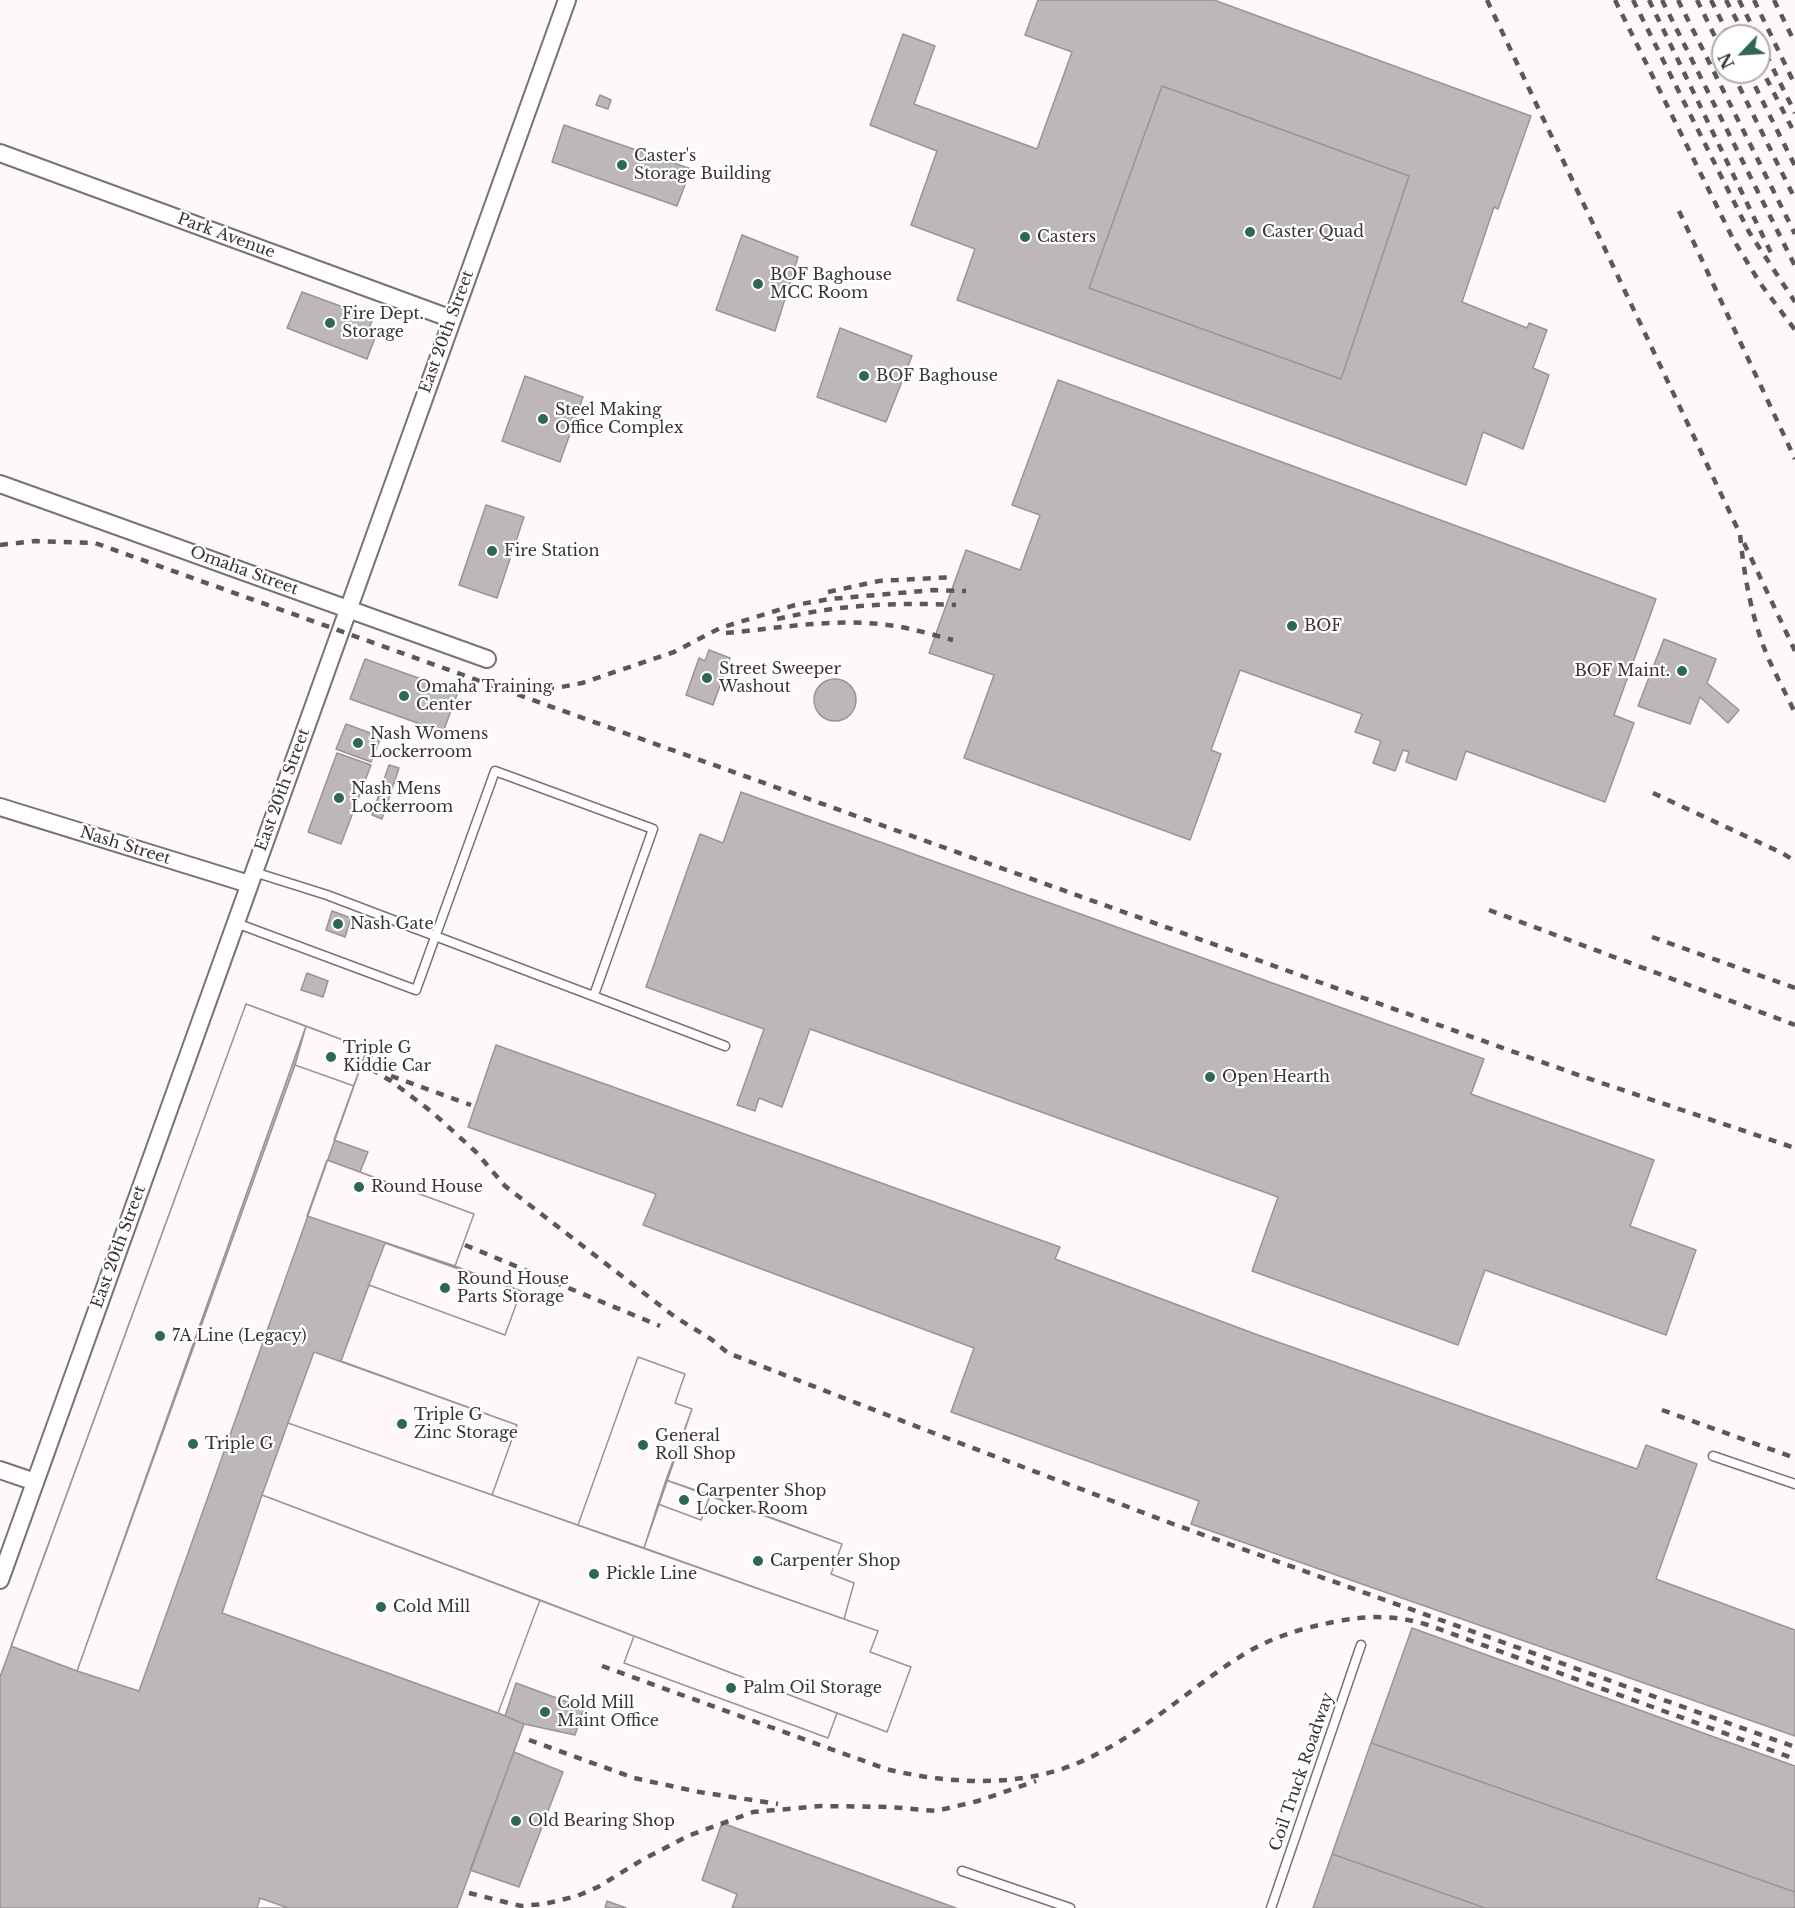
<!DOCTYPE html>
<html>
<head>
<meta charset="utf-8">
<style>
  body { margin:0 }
  #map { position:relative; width:1795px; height:1908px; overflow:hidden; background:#fef8f8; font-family:"Libre Baskerville",serif }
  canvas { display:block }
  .north { position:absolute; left:1711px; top:24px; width:60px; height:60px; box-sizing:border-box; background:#fff; border:2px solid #afaeae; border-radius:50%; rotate:245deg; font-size:16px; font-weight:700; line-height:24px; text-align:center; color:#373434 }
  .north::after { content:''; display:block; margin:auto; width:21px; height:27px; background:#2e6852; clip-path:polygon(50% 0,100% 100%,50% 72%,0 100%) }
</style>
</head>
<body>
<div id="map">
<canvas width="1795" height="1908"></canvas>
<div class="north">N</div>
</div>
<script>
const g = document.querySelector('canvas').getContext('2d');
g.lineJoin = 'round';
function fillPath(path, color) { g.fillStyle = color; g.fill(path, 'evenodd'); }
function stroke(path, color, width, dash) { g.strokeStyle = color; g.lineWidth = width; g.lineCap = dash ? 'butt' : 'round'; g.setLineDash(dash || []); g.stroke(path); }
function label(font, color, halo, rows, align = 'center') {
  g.font = font + ' "Libre Baskerville",serif'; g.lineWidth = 4.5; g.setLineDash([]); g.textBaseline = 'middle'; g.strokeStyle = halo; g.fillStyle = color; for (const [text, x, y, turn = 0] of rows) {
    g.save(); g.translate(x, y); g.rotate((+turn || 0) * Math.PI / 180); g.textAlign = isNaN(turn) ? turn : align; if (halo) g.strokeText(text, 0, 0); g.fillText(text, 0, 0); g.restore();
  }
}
const building = new Path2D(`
  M1038,0H1214L1531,116L1498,209L1494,207L1462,302L1527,328L1529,323L1547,330L1533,368L1549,375L1523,449L1483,432L1466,485L957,300L975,249L911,225L937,151L870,125L903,34L935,46L914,104L1037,149L1072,52L1025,35ZM1162,86L1409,176L1341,379L1089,288Z
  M1162,86L1409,176L1341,379L1089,288Z
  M600,95L611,100L608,109L596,105Z
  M564,125L691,169L677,206L552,162Z
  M742,235L798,257L775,331L716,310Z
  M302,292L373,318L368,331L376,335L367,359L287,328Z
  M840,328L912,356L886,422L817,397Z
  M525,376L583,397L560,462L502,441Z
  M1058,380L1656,599L1614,715L1634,723L1605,802L1466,751L1456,780L1406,762L1409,752L1403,750L1395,771L1373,763L1381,741L1355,732L1362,714L1240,670L1211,750L1221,754L1190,840L964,758L994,675L929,653L966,550L1020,570L1040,515L1012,505Z
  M486,505L524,517L497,598L459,585Z
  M1664,639L1716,659L1707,683L1739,710L1728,723L1700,697L1690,724L1638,706Z
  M709,650L730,658L713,705L686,695L699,658L705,661Z
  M365,659L458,692L443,732L350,699Z
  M814 700a21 21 0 1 1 42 0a21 21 0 1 1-42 0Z
  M346,724L381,737L371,762L336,749Z
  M337,753L371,765L341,844L308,832Z
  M389,765L399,768L382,819L372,815Z
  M741,792L1484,1059L1471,1094L1654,1160L1630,1226L1696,1250L1666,1335L1485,1270L1458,1345L1252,1271L1278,1197L810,1029L782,1107L759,1098L755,1111L737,1105L764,1029L646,987L700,834L723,843Z
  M332,911L351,918L345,937L326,930Z
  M307,973L328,981L323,997L301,990Z
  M246,1004L367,1049L334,1140L368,1152L360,1172L474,1214L455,1266L521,1291L505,1335L369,1285L341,1361L517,1425L492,1495L578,1525L638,1357L685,1374L675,1403L692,1409L666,1480L842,1544L831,1574L854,1583L844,1619L878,1631L870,1652L911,1667L887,1732L837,1713L828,1738L624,1663L634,1636L540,1600L498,1713L524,1724L457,1908H0V1677Z
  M246,1004L306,1026L77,1671L11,1646Z
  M306,1026L367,1049L354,1086L295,1065Z
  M496,1045L1060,1247L1055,1259L1258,1335L1637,1469L1646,1445L1697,1464L1656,1579L1795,1630V1736L1191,1524L1199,1501L951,1412L974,1348L643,1225L656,1194L468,1127Z
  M295,1065L354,1086L139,1691L77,1671Z
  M327,1160L474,1214L455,1266L307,1216Z
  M385,1243L521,1291L505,1335L369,1285Z
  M314,1352L517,1425L492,1495L288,1423Z
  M638,1357L685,1374L675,1403L692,1409L644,1548L578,1525Z
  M288,1423L878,1631L870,1652L911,1667L887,1732L262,1495Z
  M666,1480L710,1495L701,1520L658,1504Z
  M262,1495L540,1600L498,1713L222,1613Z
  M710,1495L842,1544L831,1574L854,1583L844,1619L644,1548L658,1504L701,1520Z
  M1412,1628L1795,1766V1892L1371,1743Z
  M634,1636L837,1713L828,1738L624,1663Z
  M516,1683L584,1708L575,1735L524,1724L505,1716Z
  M1371,1743L1795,1892V1908H1485L1332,1854Z
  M514,1752L563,1772L519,1887L470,1870Z
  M722,1823L956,1908H732L737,1894L702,1880Z
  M1332,1854L1485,1908H1313Z
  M260,1898L288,1908H257Z
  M607,1901L626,1908H605Z`);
fillPath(building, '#bdb7b8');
stroke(building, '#9a9494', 1.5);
const service = new Path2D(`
  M254,872L327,895L725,1046
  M236,923L416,990L495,771L653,829L594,995
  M1713,1456L1795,1484
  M962,1871L1070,1908
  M1271,1908L1361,1645`);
const minor = new Path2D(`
  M0,153L452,319
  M0,484L487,659
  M0,807L249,884
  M0,1470L35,1482
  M0,1580L567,0`);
stroke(service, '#787272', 11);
stroke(minor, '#787272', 20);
stroke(service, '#fff', 8);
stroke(minor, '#fff', 16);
stroke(new Path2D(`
  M1487,0L1740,534C1744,576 1752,622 1770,662C1778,679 1787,696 1795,713
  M1615,0L1733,239L1760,283L1795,330
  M1633,0L1749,232L1795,302
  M1649,0L1773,257
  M1662,0L1795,266
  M1678,0L1795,234
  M1697,0L1723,53
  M1711,0L1729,36
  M1726,0L1745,36
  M1739,0L1757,36
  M1754,0L1795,85
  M1774,0L1795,43
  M1759,40L1795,113
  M1759,64L1795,134
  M1732,72L1795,199
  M1748,72L1795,166
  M1679,211L1795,459
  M1744,543L1795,651
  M0,545L35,541L95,543L1581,1076L1795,1148
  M828,592L879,581L954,577
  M777,619C839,605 892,602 956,605
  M726,633C781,628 839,617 895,626C914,629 934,635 953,640
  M514,687L556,688L582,683L674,652L720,628L795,605L830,599L934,590L966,591
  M1653,793L1782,853L1795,861
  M1489,910L1795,1025
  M1652,937L1795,988
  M371,1069L391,1081L432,1112L476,1152L505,1186L675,1317L711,1339L728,1353L936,1434L1173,1524L1795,1747
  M391,1076L471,1105
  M465,1245L660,1326
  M1662,1410L1795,1458
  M602,1666L886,1769C948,1784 1019,1788 1078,1763C1139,1737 1186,1691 1241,1656C1270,1638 1301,1628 1334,1622C1367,1615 1395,1615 1428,1625L1795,1759
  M529,1740L634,1778L699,1792L778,1804
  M469,1893L521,1906L544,1904L577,1896L598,1887L642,1860L688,1836L753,1812L821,1806L890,1807L936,1811L978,1801L1036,1781`), '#5b5858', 4.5, [8, 8]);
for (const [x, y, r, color] of [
  [622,165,6,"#2e6852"],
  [1250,232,6,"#2e6852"],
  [1025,237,6,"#2e6852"],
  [758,284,6,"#2e6852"],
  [330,323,6,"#2e6852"],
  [864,376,6,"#2e6852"],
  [543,419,6,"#2e6852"],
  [492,551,6,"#2e6852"],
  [1292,626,6,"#2e6852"],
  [1682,671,6,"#2e6852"],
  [707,678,6,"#2e6852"],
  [404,696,6,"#2e6852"],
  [358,743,6,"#2e6852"],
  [339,798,6,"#2e6852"],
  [338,924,6,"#2e6852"],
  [331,1057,6,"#2e6852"],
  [1210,1077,6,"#2e6852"],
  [359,1187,6,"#2e6852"],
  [445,1288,6,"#2e6852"],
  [160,1336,6,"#2e6852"],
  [402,1424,6,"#2e6852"],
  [193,1444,6,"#2e6852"],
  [643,1445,6,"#2e6852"],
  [684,1500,6,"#2e6852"],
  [758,1561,6,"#2e6852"],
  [594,1574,6,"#2e6852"],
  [381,1607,6,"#2e6852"],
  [731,1688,6,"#2e6852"],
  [545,1712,6,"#2e6852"],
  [516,1821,6,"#2e6852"]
]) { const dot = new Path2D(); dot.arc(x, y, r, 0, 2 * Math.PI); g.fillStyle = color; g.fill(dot); stroke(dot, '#fff', 2); }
label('16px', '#373434', '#fff', [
  ["Caster's",634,156],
  ["Storage Building",634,174],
  ["Caster Quad",1262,232],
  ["Casters",1037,237],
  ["BOF Baghouse",770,275],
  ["MCC Room",770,293],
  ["Fire Dept.",342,314],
  ["Storage",342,332],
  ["BOF Baghouse",876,376],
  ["Steel Making",555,410],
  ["Office Complex",555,428],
  ["Fire Station",504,551],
  ["BOF",1304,626],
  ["Street Sweeper",719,669],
  ["Washout",719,687],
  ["BOF Maint.",1670,671,"right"],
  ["Omaha Training",416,687],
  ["Center",416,705],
  ["Nash Womens",370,734],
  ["Lockerroom",370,752],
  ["Nash Mens",351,789],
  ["Lockerroom",351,807],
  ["Nash Gate",350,924],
  ["Triple G",343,1048],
  ["Kiddie Car",343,1066],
  ["Open Hearth",1222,1077],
  ["Round House",371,1187],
  ["Round House",457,1279],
  ["Parts Storage",457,1297],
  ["7A Line (Legacy)",172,1336],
  ["Triple G",414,1415],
  ["Zinc Storage",414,1433],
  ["General",655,1436],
  ["Roll Shop",655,1454],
  ["Triple G",205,1444],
  ["Carpenter Shop",696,1491],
  ["Locker Room",696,1509],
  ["Carpenter Shop",770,1561],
  ["Pickle Line",606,1574],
  ["Cold Mill",393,1607],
  ["Palm Oil Storage",743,1688],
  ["Cold Mill",557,1703],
  ["Maint Office",557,1721],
  ["Old Bearing Shop",528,1821]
], 'left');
label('16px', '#373434', '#fff', [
  ["Park Avenue",226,236,20],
  ["East 20th Street",447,332,-70],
  ["Omaha Street",244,571,20],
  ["East 20th Street",283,790,-70],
  ["Nash Street",125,846,17],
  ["East 20th Street",119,1247,-70],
  ["Coil Truck Roadway",1302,1772,-71]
]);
</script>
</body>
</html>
